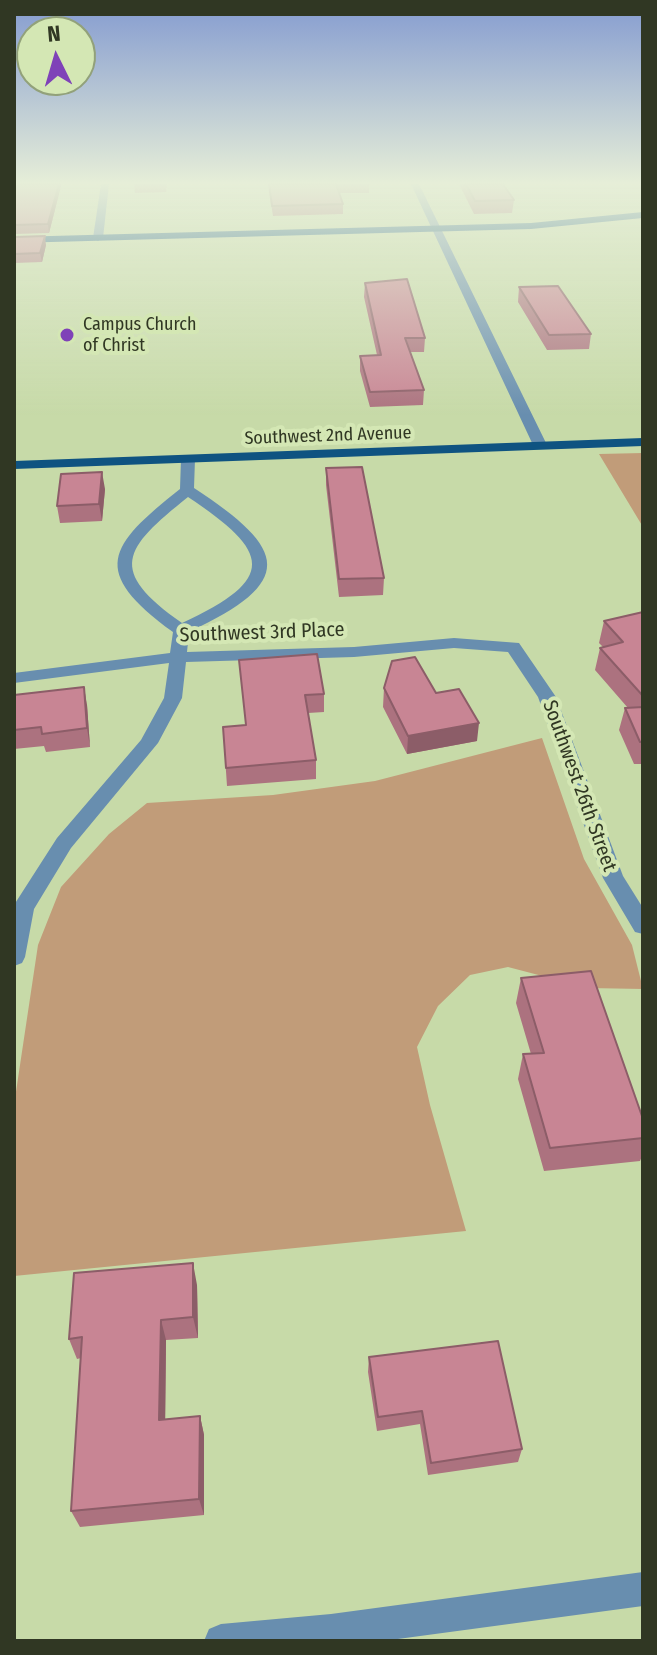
<!DOCTYPE html>
<html>
<head>
<meta charset="utf-8">
<style>
  body { margin:0 }
  #map { position:relative; width:657px; height:1655px; overflow:hidden; background:#c7daa8; font-family:"Fira Sans Condensed",sans-serif }
  canvas { display:block }
  .frame { position:absolute; inset:0; border:16px solid #303723; pointer-events:none }
  .north { position:absolute; left:16px; top:16px; width:80px; height:80px; box-sizing:border-box; background:#d4e7b4; border:2px solid #92a17a; border-radius:50%; rotate:355deg; font-size:22px; font-weight:700; line-height:32px; text-align:center; color:#303723 }
  .north::after { content:''; display:block; margin:auto; width:28px; height:36px; background:#7f42b8; clip-path:polygon(50% 0,100% 100%,50% 72%,0 100%) }
</style>
</head>
<body>
<div id="map">
<canvas width="657" height="1655"></canvas>
<div class="frame"></div>
<div class="north">N</div>
</div>
<script>
const g = document.querySelector('canvas').getContext('2d');
g.lineJoin = 'round';
function fillPath(path, color) { g.fillStyle = color; g.fill(path, 'evenodd'); }
function stroke(path, color, width, dash) { g.strokeStyle = color; g.lineWidth = width; g.lineCap = dash ? 'butt' : 'round'; g.setLineDash(dash || []); g.stroke(path); }
function label(font, color, halo, rows, align = 'center') {
  g.font = font + ' "Fira Sans Condensed",sans-serif'; g.lineWidth = 8; g.setLineDash([]); g.textBaseline = 'middle'; g.strokeStyle = halo; g.fillStyle = color; for (const [text, x, y, turn = 0] of rows) {
    g.save(); g.translate(x, y); g.rotate((+turn || 0) * Math.PI / 180); g.textAlign = isNaN(turn) ? turn : align; if (halo) g.strokeText(text, 0, 0); g.fillText(text, 0, 0); g.restore();
  }
}
fillPath(new Path2D(`
  M643,453V527L599,454Z
  M542,738L584,859L632,945L643,989L588,988L508,967L470,975L438,1006L417,1047L430,1105L466,1231L14,1276V1105L38,945L61,887L109,834L147,803L273,795L375,781Z`), '#c19c79');
fillPath(new Path2D(`
  M101,184H109L103,238L98,241L93,238Z
  M411,184H419L547,445L545,448L533,445Z
  M188,455L195,459L194,488C289,550 296,582 189,632L187,652L354,647L454,638L519,643L556,697L623,876L643,908V934L635,932L603,878L538,697L508,652L454,648L354,657L186,662L182,698L158,743L71,848L34,909L25,957L22,963L14,966V905L57,838L141,740L164,698L169,663L14,683V673L170,653L173,632C89,571 108,546 180,489L181,459ZM188,497C271,552 278,579 182,623C107,570 123,549 188,497Z
  M643,1572V1606L383,1641H204L209,1629L221,1624L331,1614Z`), '#688eaf');
fillPath(new Path2D(`
  M643,212V218L531,229L14,243V237L531,223Z
  M643,438V446L14,469V461Z`), '#0f5381');
fillPath(new Path2D(`
  M134,184H167L166,192L135,193Z
  M268,184H369V193H339L343,204V214L273,216Z
  M459,184H503L514,200L512,213L474,214Z
  M61,186L49,233L14,234V194Z
  M14,237L46,245L42,262L14,263Z
  M365,283L425,338L424,352H410L424,390L423,405L370,407L360,371V356L377,355L364,297Z
  M519,287L591,334L589,349L547,350L518,302Z
  M326,468L384,578L383,595L339,597L326,485Z
  M105,489L102,521L60,523L57,506Z
  M643,612V764H634L619,730L625,708H628L595,670L600,648L603,647L599,643L604,621Z
  M239,660L324,694V712L308,713L316,760V779L227,786L223,727L246,725Z
  M384,688L436,693L477,741L407,754L383,707Z
  M14,695L87,705L90,747L46,752L44,746L14,749Z
  M521,978L643,1119V1154L640,1161L544,1171L518,1079L523,1054H531L516,1003Z
  M197,1285L198,1338L166,1340L165,1420L200,1416L204,1435V1515L80,1527L71,1511L81,1358L77,1359L69,1339Z
  M369,1357L522,1449L518,1462L428,1475L420,1424L377,1431L368,1372Z`), '#ac727f');
fillPath(new Path2D(`
  M59,184H61V186L49,233L48,224Z
  M45,236L46,245L42,262L40,253Z
  M102,472L105,489L102,521L99,504Z
  M84,687L87,705L90,747L87,728Z
  M479,723L477,741L407,754L408,736Z
  M193,1263L197,1285L198,1338L193,1317Z
  M161,1320L166,1340L165,1438L159,1420Z
  M200,1416L204,1435V1515L199,1499Z`), '#8c5d68');
const building = new Path2D(`
  M18,184H59L48,224L14,225V194Z
  M269,184H336L343,204L272,206Z
  M466,184H503L514,200L475,201Z
  M45,236L40,253L14,254V237Z
  M407,279L425,338H405L424,390L370,392L360,356L381,355L365,283Z
  M558,286L591,334L549,335L519,287Z
  M362,467L384,578L339,579L326,468Z
  M102,472L99,504L57,506L61,474Z
  M643,612V696L600,648L623,642L604,621Z
  M317,654L324,694L305,695L316,760L226,768L223,727L246,725L239,660Z
  M415,657L436,693L459,689L479,723L408,736L384,688L392,661Z
  M84,687L87,728L42,734L41,727L14,730V695Z
  M643,707V742H640L625,708Z
  M591,971L643,1119V1138L550,1148L523,1054L544,1053L521,978Z
  M193,1263V1317L161,1320L159,1420L200,1416L199,1499L71,1511L82,1337L69,1339L74,1273Z
  M498,1341L522,1449L431,1463L422,1411L378,1417L369,1357Z`);
fillPath(building, '#c88594');
stroke(building, '#8c5d68', 2);
const sky = g.createLinearGradient(0, 0, 0, 415);
sky.addColorStop(0, '#849bd0');
sky.addColorStop(0.44, '#e6eed8');
sky.addColorStop(1, '#e6eed800');
g.fillStyle = sky;
g.fillRect(0, 0, 657, 415);
for (const [x, y, r, color] of [
  [67,335,8,"#7f42b8"]
]) { const dot = new Path2D(); dot.arc(x, y, r, 0, 2 * Math.PI); g.fillStyle = color; g.fill(dot); stroke(dot, '#d4e7b4', 3); }
label('18px', '#303723', '#d4e7b4', [
  ["Campus Church",83,325],
  ["of Christ",83,346]
], 'left');
label('18px', '#303723', '#d4e7b4', [
  ["Southwest 2nd Avenue",328,436,-2]
]);
label('20px', '#303723', '#d4e7b4', [
  ["Southwest 3rd Place",262,633,-2],
  ["Southwest 26th Street",579,786,70]
]);
</script>
</body>
</html>
